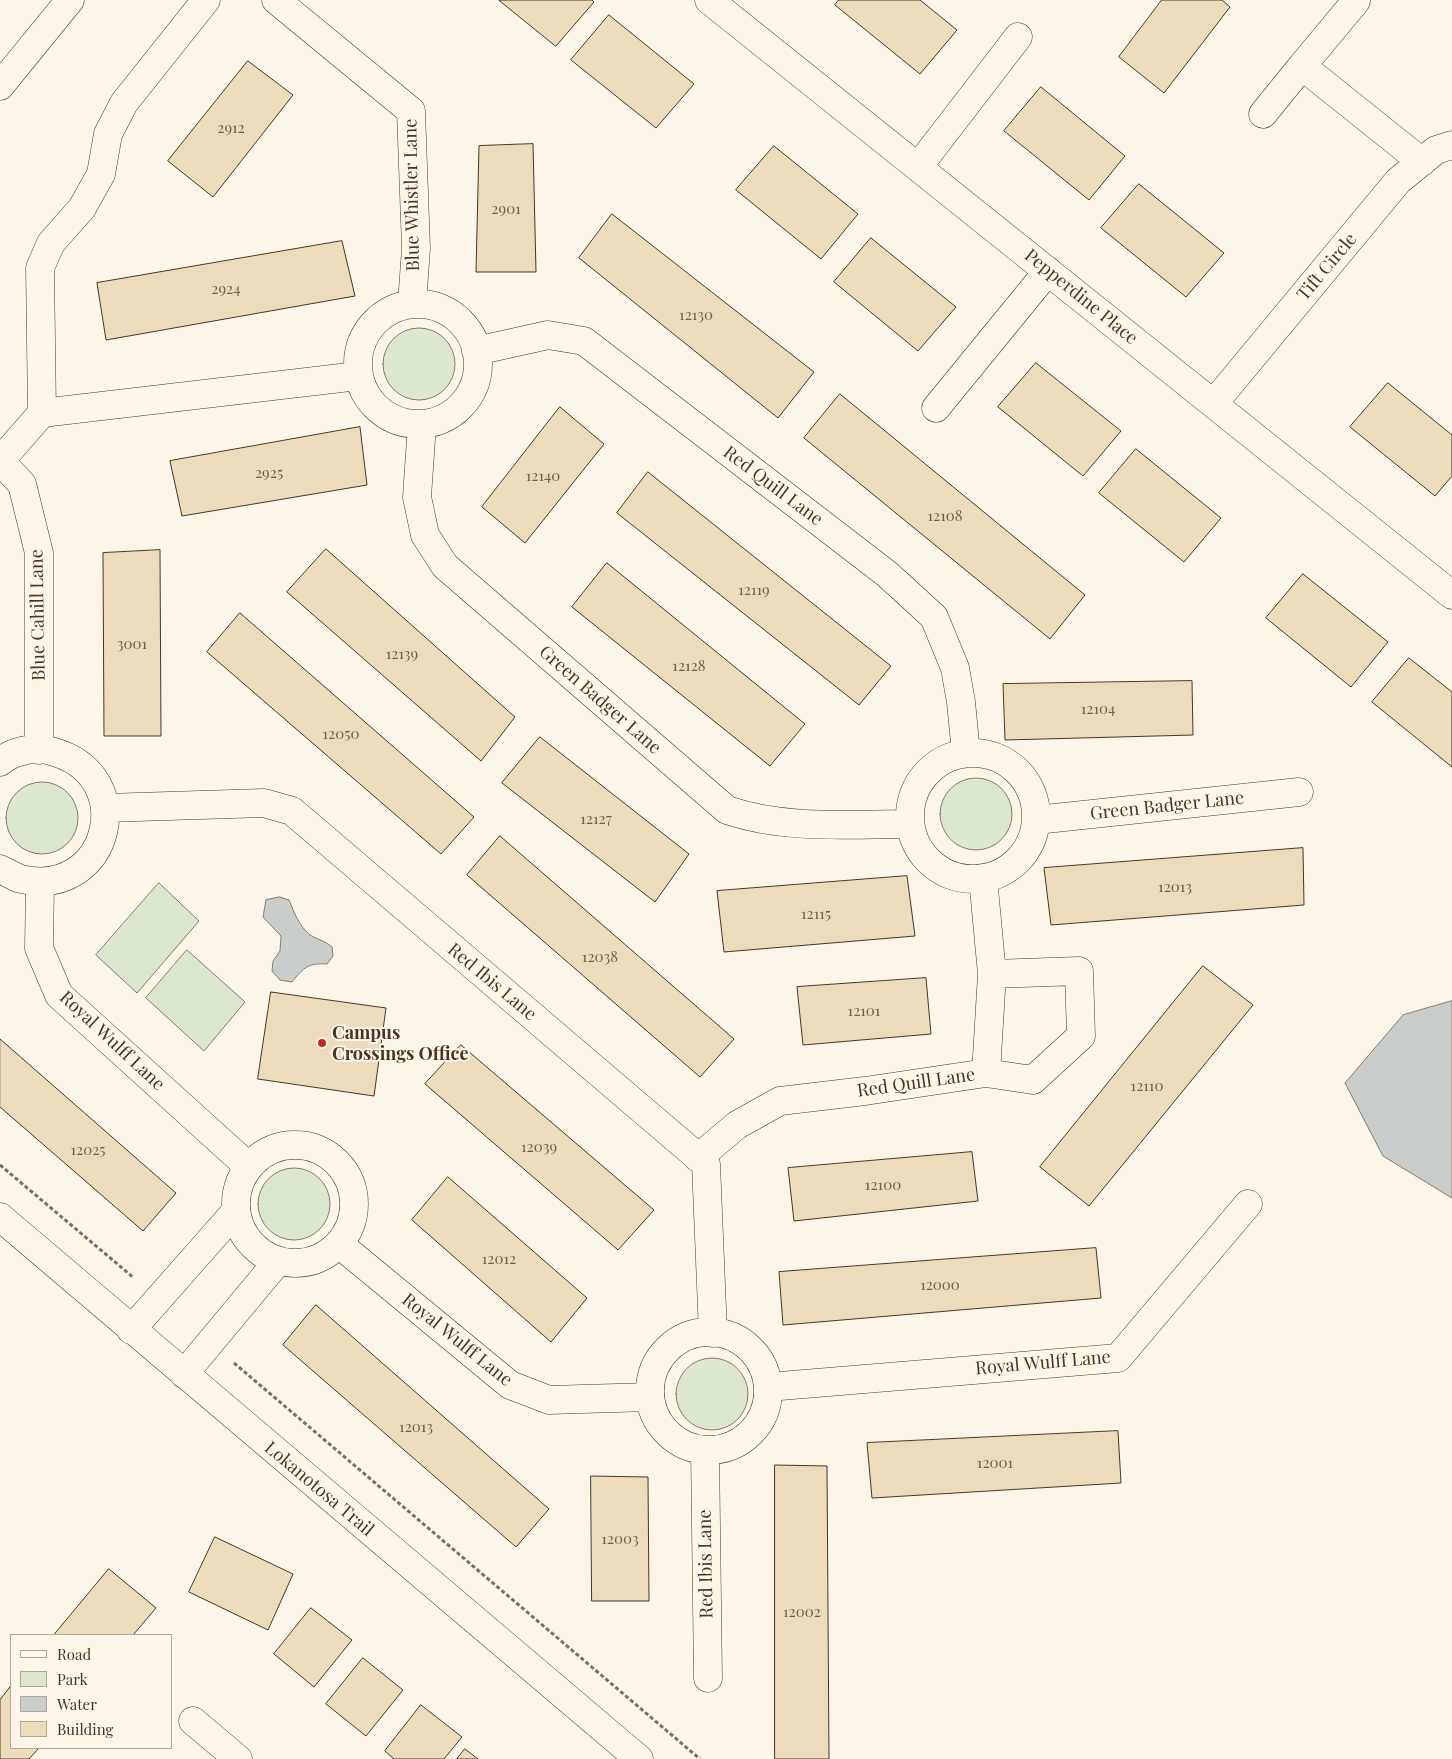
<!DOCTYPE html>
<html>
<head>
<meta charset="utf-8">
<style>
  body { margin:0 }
  #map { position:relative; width:1452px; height:1759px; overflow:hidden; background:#fbf6e9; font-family:"Playfair Display",serif }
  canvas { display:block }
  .legend { position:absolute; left:10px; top:1634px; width:162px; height:115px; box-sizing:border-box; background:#fbf6e9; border:1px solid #b4a999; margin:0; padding:6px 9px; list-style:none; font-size:15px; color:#4a3520 }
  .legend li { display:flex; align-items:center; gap:10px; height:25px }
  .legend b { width:25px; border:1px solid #b4a999 }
</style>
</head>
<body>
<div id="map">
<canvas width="1452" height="1759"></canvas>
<ul class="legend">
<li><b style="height:6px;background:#fbf6e9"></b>Road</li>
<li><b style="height:14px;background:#dce7d0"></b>Park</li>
<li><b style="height:14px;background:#c9cecd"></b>Water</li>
<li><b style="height:14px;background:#ecdcbc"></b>Building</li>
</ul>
</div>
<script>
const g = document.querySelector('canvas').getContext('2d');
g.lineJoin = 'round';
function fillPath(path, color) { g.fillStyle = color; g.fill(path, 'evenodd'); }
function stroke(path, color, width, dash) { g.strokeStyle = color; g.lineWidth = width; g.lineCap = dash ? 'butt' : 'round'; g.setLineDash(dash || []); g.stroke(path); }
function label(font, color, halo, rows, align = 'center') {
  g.font = font + ' "Playfair Display",serif'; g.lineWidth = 4; g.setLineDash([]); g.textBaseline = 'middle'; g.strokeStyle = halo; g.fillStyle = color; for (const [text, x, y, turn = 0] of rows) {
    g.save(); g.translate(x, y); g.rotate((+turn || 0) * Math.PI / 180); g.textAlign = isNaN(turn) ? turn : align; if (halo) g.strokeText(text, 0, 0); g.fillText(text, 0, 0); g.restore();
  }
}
const green = new Path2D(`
  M383 364a36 36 0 1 1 72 0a36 36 0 1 1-72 0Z
  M940 814a36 36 0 1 1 72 0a36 36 0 1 1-72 0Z
  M6 818a36 36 0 1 1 72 0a36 36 0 1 1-72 0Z
  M159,883L199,921L137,993L96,955Z
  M187,950L245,1002L204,1051L146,998Z
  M258 1204a36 36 0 1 1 72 0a36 36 0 1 1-72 0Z
  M676 1394a36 36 0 1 1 72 0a36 36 0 1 1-72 0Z`);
fillPath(green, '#dce7d0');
stroke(green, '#887966', 1);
const water = new Path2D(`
  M280,897L289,900C294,912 299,926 310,935C317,939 325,941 332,947L333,956L327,964C308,963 304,967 292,982L280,980L272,971L273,961L280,951L281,936L263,917L266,900Z
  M1452,1001V1198L1383,1156L1345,1083L1403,1015Z`);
fillPath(water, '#c9cecd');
stroke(water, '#887966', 1);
const building = new Path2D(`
  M499,0H592L594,2L556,46Z
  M839,0H920L957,30L920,74L835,5Z
  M1162,0H1222L1230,7L1164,93L1119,57Z
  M609,15L694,84L656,128L571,60Z
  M248,61L293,95L213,197L168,161Z
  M1041,87L1125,156L1089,200L1004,131Z
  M533,144L536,272H476L479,146Z
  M774,146L858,214L821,259L736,190Z
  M1139,184L1224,253L1186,297L1101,228Z
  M612,214L814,372L778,418L579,258Z
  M871,238L956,307L918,351L834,282Z
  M342,241L355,296L106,340L97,283Z
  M1036,363L1121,431L1083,476L998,407Z
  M1388,383L1452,435V476L1435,496L1350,427Z
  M840,394L1085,595L1050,639L804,438Z
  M560,407L604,444L525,543L482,507Z
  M360,427L367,485L182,516L170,461Z
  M1136,449L1221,518L1184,562L1099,493Z
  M648,472L891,666L859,705L617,513Z
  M326,549L515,717L481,761L287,592Z
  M160,550L161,736H104L103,553Z
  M607,563L805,724L770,766L572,607Z
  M1303,574L1388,642L1351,687L1266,618Z
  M240,613L474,817L441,854L207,652Z
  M1409,658L1452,692V767L1372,702Z
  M1192,681L1193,735L1005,740L1003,684Z
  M540,737L689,854L655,902L502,783Z
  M500,836L734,1039L700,1077L467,875Z
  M1303,848L1304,905L1051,925L1044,868Z
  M907,876L915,936L724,952L717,891Z
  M1203,966L1253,1005L1089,1206L1040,1167Z
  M926,978L931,1034L803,1045L797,987Z
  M271,992L386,1008L374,1096L258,1079Z
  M0,1039L176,1193L143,1231L0,1107Z
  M461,1045L654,1210L618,1250L425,1084Z
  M972,1152L978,1201L794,1221L788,1168Z
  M448,1177L587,1298L551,1342L412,1220Z
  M1096,1248L1101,1298L783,1325L779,1272Z
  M316,1305L549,1509L516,1547L283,1345Z
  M1118,1431L1121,1483L872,1498L867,1443Z
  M775,1465L827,1466L829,1759H775Z
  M591,1476L648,1477L649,1601H592Z
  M215,1537L293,1574L268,1630L189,1592Z
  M109,1569L156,1608L133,1635H54Z
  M311,1608L352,1640L314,1687L274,1654Z
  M363,1658L403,1690L366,1736L326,1704Z
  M11,1686V1748H39L29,1759H0V1700Z
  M421,1705L462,1737L444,1759H394L385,1751Z
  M465,1749L478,1759H457Z`);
fillPath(building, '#ecdcbc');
stroke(building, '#4a3520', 1);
const minor = new Path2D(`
  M276,0L411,111L416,248L412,304
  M709,0L1452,595
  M1302,66L1356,1
  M1263,114L1302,66L1422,162
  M918,167L1018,37
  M358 364a60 60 0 1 1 120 0a60 60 0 1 1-120 0Z
  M476,351L548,335L584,341L887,574L934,617L955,668L961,702L966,753
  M1214,403L1398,181L1436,150L1452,145
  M936,408L1048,271
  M42,413L358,376
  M422,424L417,497L425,535L445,566L727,810C785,830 850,824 910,824
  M0,461L42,413L40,268L51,243L82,208L101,174L108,134L124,103L206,0
  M0,461L22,484L39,553V750
  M910 816a63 63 0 1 1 126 0a63 63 0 1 1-126 0Z
  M0,762C12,751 35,746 51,751C142,775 109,900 21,879C14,877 7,872 0,869
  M105,808L264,803L292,811L706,1164L713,1333
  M1036,820L1299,792
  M40,882L39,948L59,995L249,1167
  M986,1073L1033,1080L1081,1036L1079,971L992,974
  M236 1204a59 59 0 1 1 118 0a59 59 0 1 1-118 0Z
  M698,1158L737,1125L780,1101L865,1091L986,1073L992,974L983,878
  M0,1217L639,1759
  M339,1244L510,1385L549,1400L650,1397
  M131,1330L236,1211
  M650 1391a59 59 0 1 1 118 0a59 59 0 1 1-118 0Z
  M184,1374L278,1261
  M768,1387L1118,1358L1248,1204
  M705,1450L708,1678
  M193,1721L238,1759`);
const major = new Path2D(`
  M0,86L70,0`);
stroke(minor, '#4a3520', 29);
stroke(major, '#4a3520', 29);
stroke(new Path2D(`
  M0,1165L134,1278
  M234,1363L700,1759`), '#7f6f5c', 3, [4, 2.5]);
stroke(minor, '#fbf6e9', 28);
stroke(major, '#fbf6e9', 28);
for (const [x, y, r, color] of [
  [322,1043,5,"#c62828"]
]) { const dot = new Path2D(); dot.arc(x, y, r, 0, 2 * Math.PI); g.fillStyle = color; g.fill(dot); stroke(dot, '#fbf6e9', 2); }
label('15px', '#725f47', null, [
  ["2912",231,128],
  ["2901",506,209],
  ["2924",226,289],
  ["12130",696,315],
  ["2925",269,473],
  ["12140",543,476],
  ["12108",945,516],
  ["12119",754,590],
  ["3001",132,644],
  ["12139",402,654],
  ["12128",689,666],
  ["12104",1098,709],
  ["12050",341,734],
  ["12127",596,819],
  ["12013",1175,887],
  ["12115",816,914],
  ["12038",600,957],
  ["12101",864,1011],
  ["12110",1147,1086],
  ["12039",539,1147],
  ["12025",88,1150],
  ["12100",883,1185],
  ["12012",499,1259],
  ["12000",940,1285],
  ["12013",416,1427],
  ["12001",995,1463],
  ["12003",620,1539],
  ["12002",802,1612]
]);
label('18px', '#4a3520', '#fbf6e9', [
  ["Blue Whistler Lane",412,195,-91],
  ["Tift Circle",1327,267,-50],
  ["Pepperdine Place",1081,297,39],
  ["Red Quill Lane",773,486,37],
  ["Blue Cahill Lane",38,615,-91],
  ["Green Badger Lane",600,700,41],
  ["Green Badger Lane",1167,806,-6],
  ["Red Ibis Lane",492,982,40],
  ["Royal Wulff Lane",112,1041,43],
  ["Red Quill Lane",916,1083,-8],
  ["Royal Wulff Lane",457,1340,39],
  ["Royal Wulff Lane",1043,1363,-5],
  ["Lokanotosa Trail",319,1489,40],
  ["Red Ibis Lane",706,1564,-91]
]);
label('bold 18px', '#4a3520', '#fbf6e9', [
  ["Campus",332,1033],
  ["Crossings Office",332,1054]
], 'left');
</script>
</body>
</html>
